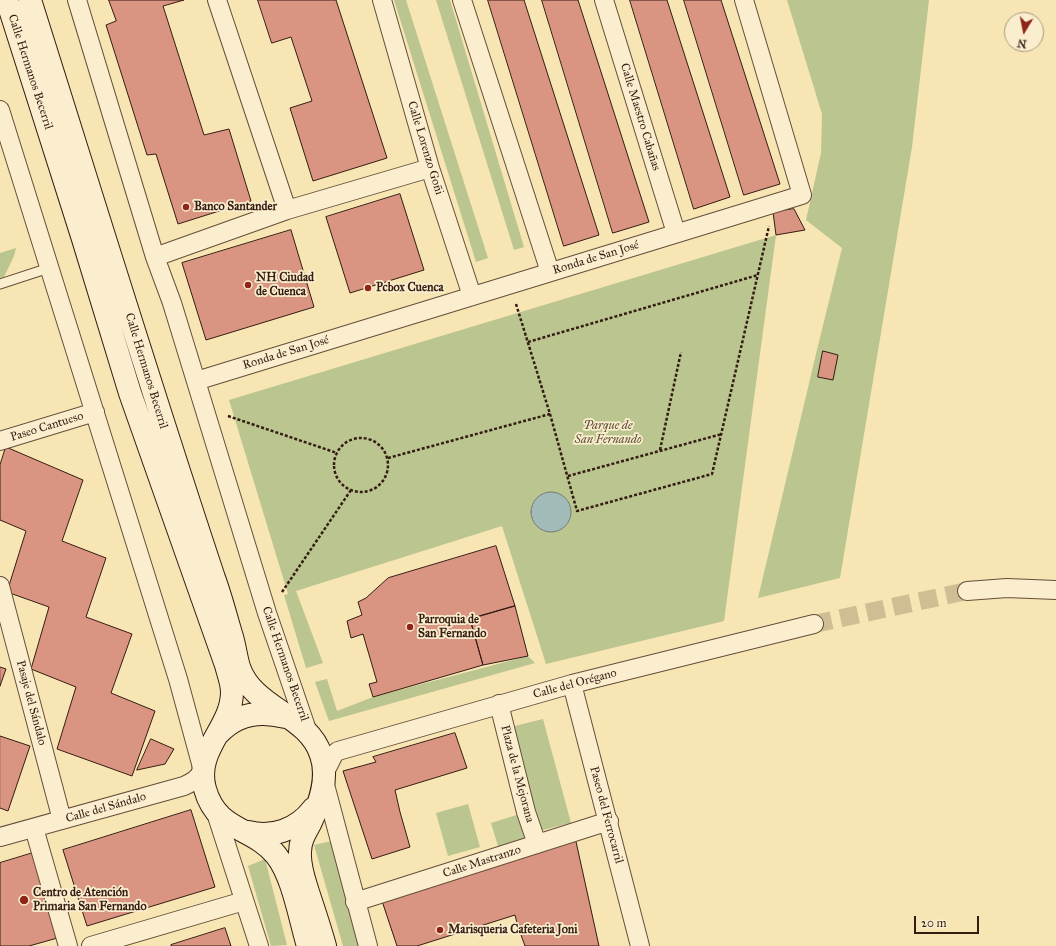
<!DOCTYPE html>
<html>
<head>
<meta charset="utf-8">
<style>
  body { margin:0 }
  #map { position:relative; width:1056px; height:946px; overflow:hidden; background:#f7e5b4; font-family:"IM FELL Great Primer",serif }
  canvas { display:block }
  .north { position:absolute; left:1004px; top:12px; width:40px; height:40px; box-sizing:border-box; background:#faeece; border:1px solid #ab9a83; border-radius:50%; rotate:190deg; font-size:11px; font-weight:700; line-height:16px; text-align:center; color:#351c13 }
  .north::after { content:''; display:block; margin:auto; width:14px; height:18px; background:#8f2418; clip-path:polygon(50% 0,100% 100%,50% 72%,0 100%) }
  .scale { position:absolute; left:914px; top:916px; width:65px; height:18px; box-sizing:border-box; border:2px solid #351c13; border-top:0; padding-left:5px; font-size:12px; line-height:14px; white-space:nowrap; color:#351c13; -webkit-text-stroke:3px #faeece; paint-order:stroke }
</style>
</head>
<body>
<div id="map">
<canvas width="1056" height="946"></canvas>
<div class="north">N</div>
<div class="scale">20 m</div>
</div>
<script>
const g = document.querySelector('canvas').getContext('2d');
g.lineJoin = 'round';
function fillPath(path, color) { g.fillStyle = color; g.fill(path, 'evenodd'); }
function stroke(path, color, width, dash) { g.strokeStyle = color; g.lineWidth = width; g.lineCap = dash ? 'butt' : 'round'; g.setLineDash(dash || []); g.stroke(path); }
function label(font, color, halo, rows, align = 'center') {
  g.font = font + ' "IM FELL Great Primer",serif'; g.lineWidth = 3.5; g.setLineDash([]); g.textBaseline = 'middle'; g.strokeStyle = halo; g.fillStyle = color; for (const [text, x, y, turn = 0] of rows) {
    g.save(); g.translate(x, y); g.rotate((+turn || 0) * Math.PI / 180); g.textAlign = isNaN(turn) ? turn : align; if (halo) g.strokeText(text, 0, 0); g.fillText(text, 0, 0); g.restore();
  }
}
fillPath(new Path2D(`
  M394,0H406L488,258L476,262Z
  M436,0H450L524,247L514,250Z
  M787,0H929L912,147L840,578L758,598L816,354L842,248L806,220L821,153L822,114Z
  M776,235L724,621L546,664L502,526L296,591L323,663L306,668L284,595L288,594L229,400Z
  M16,248L14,256L4,277L0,278V253Z
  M528,656L535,663L329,721L315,682L327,679L337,711L373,697Z
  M543,719L571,823L539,831L511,727Z
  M468,804L480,847L448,856L436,813Z
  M526,812L537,844L501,856L491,823Z
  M332,841L360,946H343L314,845Z
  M265,859L287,945L271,946L248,866Z`), '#bac58f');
const water = new Path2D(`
  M531 512a20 20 0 1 1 40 0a20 20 0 1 1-40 0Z`);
fillPath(water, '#a1bcb8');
stroke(water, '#767c76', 1);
const building = new Path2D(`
  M109,0H184L163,6L204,135L229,129L251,201L178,224L156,154L147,155L106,25L116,21Z
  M258,0H336L387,158L313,181L290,108L312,101L291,37L272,43Z
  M488,0H524L599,235L564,246Z
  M542,0H578L649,222L613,233Z
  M630,0H667L730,197L694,209Z
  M684,0H721L780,184L744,195Z
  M400,194L424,270L350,293L326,217Z
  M794,209L805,230L776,235L773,212Z
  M291,230L314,307L206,340L182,263Z
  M823,351L838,355L833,380L818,377Z
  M6,447L83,480L62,541L106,558L86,617L132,634L111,693L155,711L132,776L57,749L76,687L31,669L49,607L7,592L26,531L0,520V465Z
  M496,546L515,606L470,619L483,665L373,697L369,684L377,682L363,634L351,638L347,621L362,615L358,602L366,598L388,578Z
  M515,606L528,656L483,665L470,619Z
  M0,667L6,669L0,686Z
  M455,733L467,768L395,790L400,812L410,847L372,859L343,771L376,762L373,757Z
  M0,736L30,746L8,811L0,808Z
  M151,739L174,749L165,764L137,770Z
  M191,810L215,887L87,926L63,850Z
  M575,837L599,946H525L521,935L523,933L519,923H517L515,915L417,946H397L381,898Z
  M33,853L61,937L29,946H0V863Z
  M225,928L231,946H171V945Z`);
fillPath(building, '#da9482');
stroke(building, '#351c13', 1);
stroke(new Path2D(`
  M814,624L967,591`), '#d0bd94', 18, [18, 9]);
const lane = new Path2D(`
  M0,284L49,268`);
const street = new Path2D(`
  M77,0L155,257L172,303L267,613L308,733
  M217,0L287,210
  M382,0L430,168L472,296
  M462,0L550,272
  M604,0L676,233
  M0,110L178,679L203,771C197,779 193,782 184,786L0,837
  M155,257L287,210L430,168
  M196,381L802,195L744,0
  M0,441L95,412
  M0,586L62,820
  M967,591L1007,588L1056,590
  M572,684L640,946
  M499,704L526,812L537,844
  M325,772L334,754L338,751L572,684L814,624
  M324,781L368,946
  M215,810L259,946
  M34,828L68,946
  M355,902L609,821
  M91,946L244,901`);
const secondary = new Path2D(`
  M7,0L83,239L130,393L226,665C228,673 232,683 232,692C232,728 194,750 205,789C217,832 252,826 276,855C293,876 300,920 308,946
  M30,0C91,193 150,386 214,578C221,597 226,617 232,637C235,647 236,657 239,667C253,709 308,714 321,755C329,778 320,803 310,824C305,833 300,841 300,852C299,866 304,879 308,892C314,910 320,928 325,946
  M218,734C236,714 259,710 285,717
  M248,832C272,838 297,830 313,809`);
stroke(lane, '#664e3b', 11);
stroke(street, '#664e3b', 20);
stroke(secondary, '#351c13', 24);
stroke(new Path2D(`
  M516,304L550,414L577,511L712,474L769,226
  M528,342L758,275
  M228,416L337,453
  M334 465a27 27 0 1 1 54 0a27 27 0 1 1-54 0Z
  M660,450L681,352
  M388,458L550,414
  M568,476L722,434
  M282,592L351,490`), '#351c13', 2.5, [3, 2]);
stroke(lane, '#faeece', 9);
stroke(street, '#faeece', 18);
stroke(secondary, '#faeece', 22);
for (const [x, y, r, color] of [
  [186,207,4,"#8f2418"],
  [248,285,4,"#8f2418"],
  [368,288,4,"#8f2418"],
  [410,627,4,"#8f2418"],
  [24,900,5,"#8f2418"],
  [440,930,4,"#8f2418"]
]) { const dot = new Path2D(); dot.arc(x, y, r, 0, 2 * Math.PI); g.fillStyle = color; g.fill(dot); stroke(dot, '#faeece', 1.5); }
label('12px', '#351c13', '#faeece', [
  ["Calle Hermanos Becerril",30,72,72],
  ["Calle Maestro Cabañas",640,117,73],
  ["Calle Lorenzo Goñi",425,148,73],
  ["Ronda de San José",596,258,-17],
  ["Ronda de San José",286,353,-17],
  ["Calle Hermanos Becerril",146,371,73],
  ["Paseo Cantueso",47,427,-17],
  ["Calle Hermanos Becerril",285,664,71],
  ["Calle del Orégano",575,684,-15],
  ["Pasaje del Sándalo",31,703,75],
  ["Plaza de la Mejorana",517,774,75],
  ["Calle del Sándalo",106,808,-16],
  ["Paseo del Ferrocarril",606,815,75],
  ["Calle Mastranzo",482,862,-18]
]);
label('bold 12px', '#351c13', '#faeece', [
  ["Banco Santander",194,207],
  ["NH Ciudad",256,278],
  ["de Cuenca",256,292],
  ["Pcbox Cuenca",376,288],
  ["Parroquia de",418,620],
  ["San Fernando",418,634],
  ["Centro de Atención",33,893],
  ["Primaria San Fernando",33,907],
  ["Marisqueria Cafeteria Joni",448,930]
], 'left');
label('italic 12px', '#5d4f38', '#faeece', [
  ["Parque de",608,426],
  ["San Fernando",608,440]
]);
</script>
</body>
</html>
